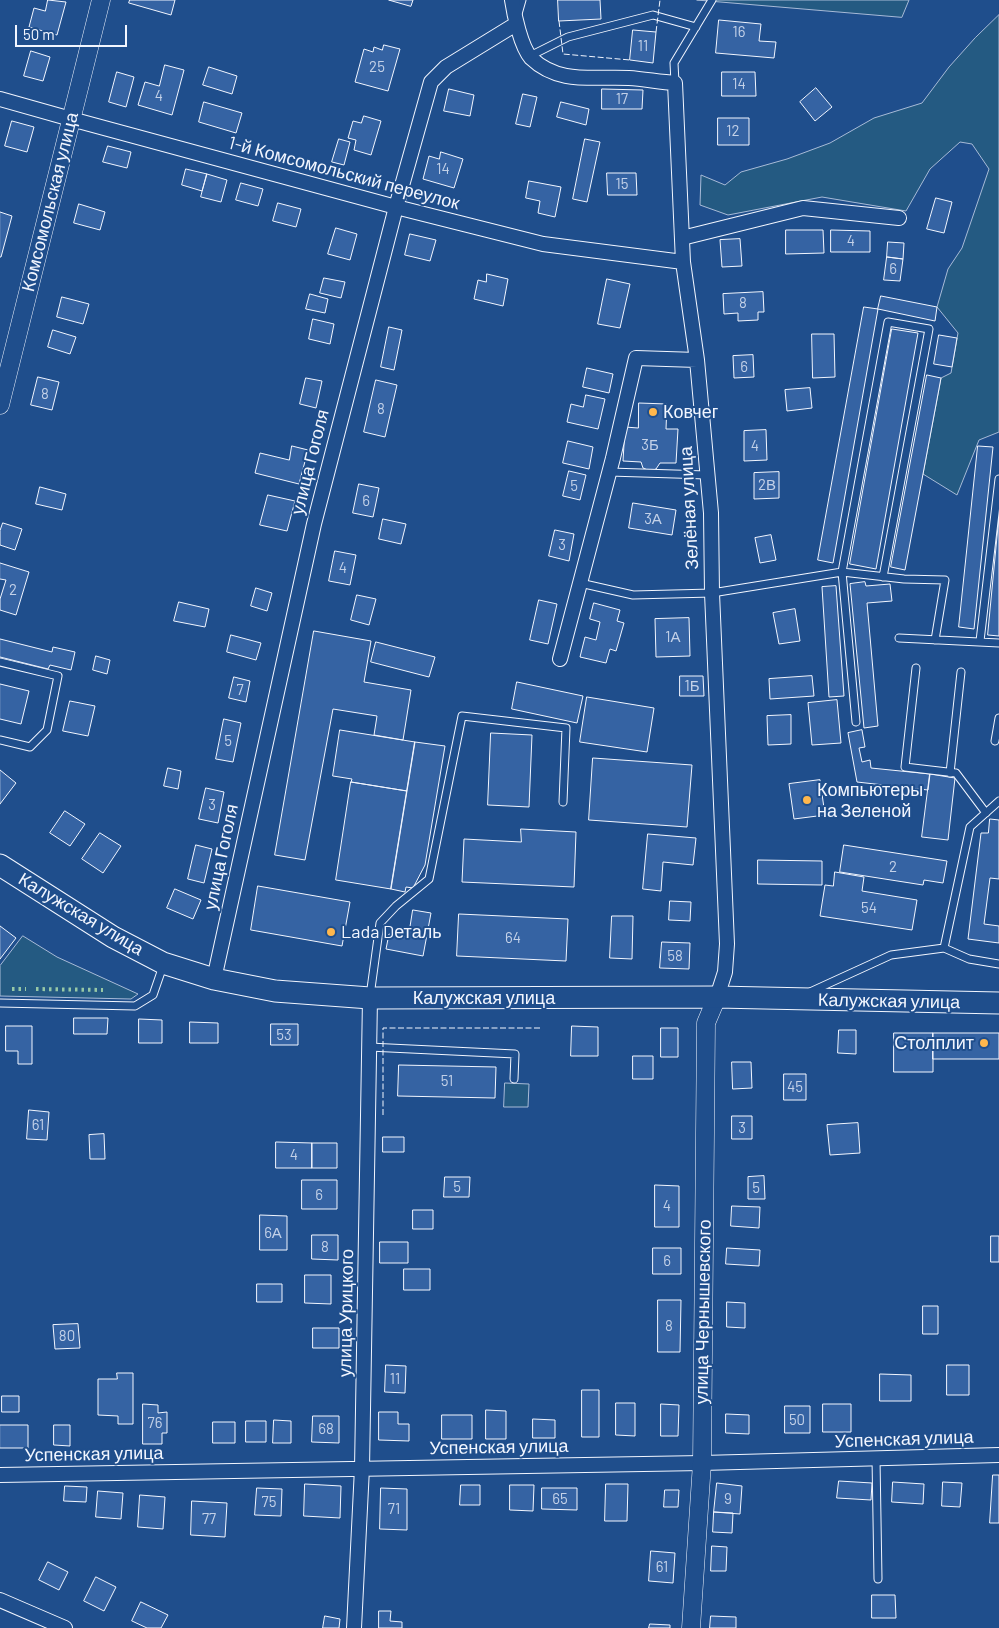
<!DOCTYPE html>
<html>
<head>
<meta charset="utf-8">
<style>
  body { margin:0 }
  #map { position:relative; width:999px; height:1628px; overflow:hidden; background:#1f4e8c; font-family:Barlow,sans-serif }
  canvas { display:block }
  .scale { position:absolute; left:15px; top:25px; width:112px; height:22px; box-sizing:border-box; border:2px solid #f2f6ff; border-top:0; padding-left:6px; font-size:15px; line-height:18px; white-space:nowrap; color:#f2f6ff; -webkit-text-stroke:4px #1f4e8c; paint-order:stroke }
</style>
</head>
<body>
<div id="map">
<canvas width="999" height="1628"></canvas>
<div class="scale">50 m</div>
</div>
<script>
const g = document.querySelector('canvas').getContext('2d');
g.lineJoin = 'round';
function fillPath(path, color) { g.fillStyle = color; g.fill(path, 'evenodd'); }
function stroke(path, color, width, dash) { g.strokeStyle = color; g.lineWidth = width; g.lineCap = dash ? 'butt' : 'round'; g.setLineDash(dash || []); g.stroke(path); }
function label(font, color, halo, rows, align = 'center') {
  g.font = font + ' Barlow,sans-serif'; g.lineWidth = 4; g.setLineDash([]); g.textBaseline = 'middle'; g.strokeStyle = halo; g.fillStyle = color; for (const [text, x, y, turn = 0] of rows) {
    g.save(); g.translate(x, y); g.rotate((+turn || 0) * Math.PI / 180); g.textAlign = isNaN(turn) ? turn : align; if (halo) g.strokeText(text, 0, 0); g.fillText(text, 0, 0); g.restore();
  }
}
const green = new Path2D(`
  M697,0H909L902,17Z
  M999,15V432L979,440L957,495L923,474L941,378L951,373L958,333L937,307L948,269L962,248L989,169L972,144L960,142L930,169L906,211L822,197L728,215L700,205L701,175L725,185L741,172L787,159L830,143L874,118L922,103L949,67L975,38Z
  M23,936L57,957L138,994L131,999L0,996V966Z
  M505,1083L529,1084L528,1107H504Z`);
fillPath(green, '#245a82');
stroke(green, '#a8bbd7', 1);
const building = new Path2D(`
  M48,0L66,2L57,35L29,27L34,8L45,11Z
  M130,0H175L171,15L129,3Z
  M389,0H413L411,6Z
  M558,0H600L601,19L559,21Z
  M719,20L761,24L759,41L776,42L774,58L716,53Z
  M633,30L656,32L653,63L630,60Z
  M384,45L400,49L388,91L355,82L364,49L373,52L374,47L382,50Z
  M31,51L50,57L43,81L24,76Z
  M165,65L184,70L172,115L138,105L145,82L159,86Z
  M209,67L237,76L232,94L203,85Z
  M117,72L134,77L126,107L109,102Z
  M722,72H755L756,96H722Z
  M816,88L832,107L815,121L800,102Z
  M449,89L474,95L470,116L444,111Z
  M602,89L643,90L642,109H602Z
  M523,94L537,97L530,127L516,124Z
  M204,102L242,113L236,133L199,122Z
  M561,102L589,109L586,125L557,117Z
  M364,116L381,121L371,155L354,150L356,140L348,138L353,121L361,123Z
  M718,118H749V145H718Z
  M12,121L34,127L27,152L5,146Z
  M339,139L350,142L344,165L332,162Z
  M585,139L600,142L587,202L573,199Z
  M108,146L131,152L127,168L103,162Z
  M441,152L463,159L454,188L423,179L429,156L439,159Z
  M186,169L207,174L202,191L182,185Z
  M607,173H636L637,195H608Z
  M207,174L227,180L221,202L201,197Z
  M529,181L561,187L555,217L538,213L540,201L526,198Z
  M241,183L263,189L258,206L236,200Z
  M936,198L952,202L944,233L927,229Z
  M278,203L301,209L296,227L273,221Z
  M79,204L105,212L100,230L74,223Z
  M0,212L12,216L1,257H0Z
  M336,228L357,234L350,260L328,254Z
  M786,230H823L824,253L786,254Z
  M831,230L870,231V252H831Z
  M410,234L436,240L430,261L405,255Z
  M740,239L742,266L722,267L720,240Z
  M888,242L904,243L903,259L887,257Z
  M887,257L903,259L900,281L884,280Z
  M487,274L508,279L503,306L474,299L478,280L486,282Z
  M324,278L345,282L341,298L320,293Z
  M607,279L630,284L620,328L598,324Z
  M763,292L764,312H758V320L738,321V313L724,314L723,294Z
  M310,294L328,299L325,313L306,309Z
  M881,296L937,307L935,321L878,309Z
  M62,297L89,304L83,324L57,317Z
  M864,307L878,309L833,563L818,560Z
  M313,319L334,324L330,344L309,339Z
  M389,327L402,330L394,370L381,367Z
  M892,329L918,333L876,569L850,564Z
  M53,330L76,337L70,354L48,347Z
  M812,334H834L835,377L813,378Z
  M939,335L957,338L952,367L934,364Z
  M753,355L754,377L734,378L733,356Z
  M587,368L613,374L609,393L583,387Z
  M927,375L941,378L905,570L891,567Z
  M38,377L59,382L52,410L31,405Z
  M306,378L322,381L316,408L300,404Z
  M376,380L397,385L385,437L364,432Z
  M810,388L812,408L787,411L785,390Z
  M586,395L605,399L598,429L567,422L571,404L583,407Z
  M639,403L667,404L666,429H678L676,463H660L656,469L650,471L643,468L641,462L623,461L625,427L638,428Z
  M766,430L767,460L744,461V431Z
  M568,441L593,447L589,469L563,463Z
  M292,446L308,450L299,484L255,473L260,453L289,460Z
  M978,446L993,447L974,629L959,627Z
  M569,471L586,475L580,500L563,496Z
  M779,472V498L754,499V473Z
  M359,484L379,488L373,517L353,513Z
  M40,487L66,494L62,510L36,504Z
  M268,495L295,501L287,531L260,525Z
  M633,503L676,510L672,535L629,528Z
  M999,516V636L988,635Z
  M383,519L406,524L401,544L379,539Z
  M3,523L22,529L15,550L0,545V531Z
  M555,530L574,534L569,561L549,556Z
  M771,535L776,560L760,563L755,538Z
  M335,551L356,555L350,585L329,581Z
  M0,563L29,572L16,615L0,610V599L6,580L0,579Z
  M865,582L866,586L890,584L892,601L867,603L878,726L864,728L850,584Z
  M836,586L844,696L829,697L822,587Z
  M256,588L272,593L267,611L251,606Z
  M357,595L376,599L369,625L351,620Z
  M539,600L557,604L548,644L530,640Z
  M179,602L209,609L205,627L174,621Z
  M594,603L620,610L617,621L624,623L616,651L610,649L606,663L580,657L585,637L596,640L600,622L590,619Z
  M795,609L800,641L779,644L773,613Z
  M689,618L690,656L656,657L655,619Z
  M314,631L371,641L364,682L411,690L403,740L374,735L377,716L333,709L305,860L275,855Z
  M231,635L261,643L256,660L227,652Z
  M0,639L52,652L53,647L75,652L71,670L50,665L48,669L0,657Z
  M376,642L435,657L429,677L371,662Z
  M96,656L110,660L107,674L93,670Z
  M680,676H703L704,696H680Z
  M812,676L814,696L770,699L769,679Z
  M234,677L250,681L246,702L229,698Z
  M517,682L583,696L577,723L512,709Z
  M0,684L29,691L21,724L0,719Z
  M587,697L654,708L647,752L580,742Z
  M837,700L841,743L812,745L808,703Z
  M70,701L95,706L88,736L63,731Z
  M791,715V744L768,745L767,716Z
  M224,719L241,723L233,762L216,759Z
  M340,730L415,742L407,791L351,782L352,779L333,776Z
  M862,730L865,747L859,748L862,762L870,760L871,768L930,774L928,790L857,782L848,733Z
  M491,733L532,735L529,807L488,805Z
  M415,742L445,746L425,865L413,888L406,887L405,892L391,889Z
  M593,758L692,765L687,827L589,820Z
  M168,768L181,771L178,789L164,786Z
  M0,770L16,783L0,804Z
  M930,774L955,778L948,840L922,837Z
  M820,780L825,815L794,819L789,784Z
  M351,782L407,791L391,889L336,880Z
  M206,788L224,792L218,823L199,819Z
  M65,811L85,824L70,846L50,833Z
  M990,819L999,820V879L990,878L984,924L999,926V943L968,939L981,833H988Z
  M521,829L576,832L574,887L462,882L464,839L521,842Z
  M100,833L121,846L103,873L82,859Z
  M648,834L696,838L693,865L663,862L661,891L643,889Z
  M196,845L212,849L204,883L188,879Z
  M844,845L947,861L943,883L924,880L923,885L840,872Z
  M758,860L822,861V885L758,884Z
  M835,872L864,877L862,891L917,900L912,930L820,916L825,885L833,886Z
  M258,886L350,902L342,946L251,930Z
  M175,889L201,900L193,919L167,908Z
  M670,901L691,902L690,921L669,920Z
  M413,910L431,913L423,956L386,949L389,934L408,937Z
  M459,914L568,919L566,961L457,956Z
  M612,916H633L632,959L610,958Z
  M0,926L16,938L0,959Z
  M662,942L690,943L689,969L660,968Z
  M74,1018H108L107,1034H74Z
  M139,1019L162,1020V1043H139Z
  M190,1022L218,1023V1043H190Z
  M271,1024H298V1045H271Z
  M6,1026H32V1064H18V1051H6Z
  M572,1026L598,1027V1056H571Z
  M661,1028H678V1057H661Z
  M839,1030H856V1054L838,1053Z
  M894,1033H933V1072H894Z
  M933,1033H999V1059H933Z
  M633,1056H653V1079H633Z
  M732,1062H751L752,1088L733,1089Z
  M399,1065L496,1067L495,1098L398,1096Z
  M784,1074H806V1100H784Z
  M29,1110L49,1112L47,1140L27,1139Z
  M732,1116H752V1139H732Z
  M858,1123L860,1153L830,1155L827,1125Z
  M104,1134L105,1159H90L89,1135Z
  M383,1137H404V1152H383Z
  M276,1142L312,1143V1168H276Z
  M312,1143H337V1168H312Z
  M764,1176L765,1199H748V1177Z
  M445,1177H470L469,1197H444Z
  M302,1180H337V1209H302Z
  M655,1185L679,1186V1227H655Z
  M732,1206L760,1207L759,1228L731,1226Z
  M413,1210H433V1229H413Z
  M260,1215L287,1216V1250H260Z
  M312,1235H338V1260L312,1259Z
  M991,1236H999V1262H991Z
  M380,1242H408V1263H380Z
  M653,1248H681V1274H653Z
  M727,1248L760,1250L759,1266L726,1264Z
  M404,1269H430V1290H404Z
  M305,1275H331V1304L305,1303Z
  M257,1284H282V1302H257Z
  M658,1300H681L680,1352H658Z
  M727,1302L745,1303V1328L727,1327Z
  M923,1306H938V1334H923Z
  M78,1324L80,1348L55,1349L53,1325Z
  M313,1328H339V1348H313Z
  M386,1365L406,1366L405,1393L385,1392Z
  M947,1365H969V1395H947Z
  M117,1373H133V1424H118V1416L98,1415V1379H117Z
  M880,1374L911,1375V1401H880Z
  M582,1390H599V1437H582Z
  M2,1396H19V1412H2Z
  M616,1403H635V1436L616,1435Z
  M143,1404L158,1405V1413L167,1412V1433H162V1444H143Z
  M661,1404L679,1405L678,1436H661Z
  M823,1404H851V1432H823Z
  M785,1406H810V1433H785Z
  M486,1410L506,1411V1439H486Z
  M379,1412H398V1424H409V1441L379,1440Z
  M726,1414L749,1415V1434L726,1433Z
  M442,1415H472V1439H442Z
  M313,1416H339V1443L312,1442Z
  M533,1419L555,1420V1438H533Z
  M274,1420L291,1421V1443H273Z
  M246,1421H266V1442H246Z
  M213,1422H235V1443H213Z
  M0,1425H28V1448H0Z
  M54,1425H70V1446L54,1445Z
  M993,1475H999V1523H990Z
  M839,1481L872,1483L871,1500L837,1498Z
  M893,1482L924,1484L923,1504L892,1502Z
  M943,1482L962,1483L960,1507L942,1506Z
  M717,1483L742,1486L740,1514L714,1512Z
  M305,1484L341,1486L340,1518L304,1516Z
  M606,1484H628L627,1521H605Z
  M461,1485H480V1505H460Z
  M510,1485H534L533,1511L510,1510Z
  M65,1486L87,1487L86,1502L64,1501Z
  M257,1488L282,1489L281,1516L255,1515Z
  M381,1488L407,1489V1530L380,1529Z
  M542,1488H577V1510L542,1509Z
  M665,1490H679L678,1507H664Z
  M98,1491L123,1493L121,1519L96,1517Z
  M140,1495L165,1497L163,1529L138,1527Z
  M192,1501L227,1503L225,1537L191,1535Z
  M714,1512L733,1513L732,1533L713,1532Z
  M712,1546L727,1547L726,1571H711Z
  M651,1551L675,1553L673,1583L649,1581Z
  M48,1562L68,1572L59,1590L39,1580Z
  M96,1577L116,1587L104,1611L84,1601Z
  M872,1595H895L896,1618H872Z
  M141,1602L168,1615L161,1628H147L132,1621Z
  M379,1611H391L390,1621L402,1622V1628H379Z
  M325,1616L340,1619L339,1628H323Z
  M711,1616L736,1617V1628H710Z
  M650,1624L670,1625V1628H649Z`);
fillPath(building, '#3563a3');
stroke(building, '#f2f6ff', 1);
const service = new Path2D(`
  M518,14L522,0
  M530,56L568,37L653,15L696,27
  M675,83L674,63L712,0
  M609,472L707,475
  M580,583L633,595L712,593L842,572L904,579L945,580L935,640
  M899,638L999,643
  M980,641L999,479
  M0,662L58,676L47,730L30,747L0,740
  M916,668L905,767L956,773L986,813
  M856,722L842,572L888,322L929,329L883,577
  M995,741L999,718
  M950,773L961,672
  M944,948L970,827L999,801
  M810,992L891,955L944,948L969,959L999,964
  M370,996L380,923L396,906L429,879L462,716L566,728L563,802
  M0,1003L135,1006L153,995L163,966
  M369,1047L515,1054L514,1079
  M876,1459L878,1579`);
const minor = new Path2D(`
  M512,0C514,14 521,47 531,58C559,85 594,76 629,78C644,79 660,82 675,83L683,262L697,360L711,513L712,593L727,944L725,972L717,997
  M0,99L71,119L396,207L543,244L683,262
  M682,238L803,208L899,218
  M560,659L613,458L636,358L697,360
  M214,979L314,524L396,207L431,82L446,67L516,24
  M0,1475L702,1463L999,1455
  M0,1600L65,1628
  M354,1628L362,1468L370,998`);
const tertiary = new Path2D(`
  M0,405L101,0
  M691,1628L702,1463L706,1023L717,997`);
const primary = new Path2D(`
  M0,865L113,937L163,963L214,979L275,991L370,998L717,997L999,1003`);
stroke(service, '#f2f6ff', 9);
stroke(minor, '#f2f6ff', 16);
stroke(tertiary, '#f2f6ff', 19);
stroke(primary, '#f2f6ff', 23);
stroke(service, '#1f4e8c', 7);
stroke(minor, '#1f4e8c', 14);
stroke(tertiary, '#1f4e8c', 18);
stroke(primary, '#1f4e8c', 21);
stroke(new Path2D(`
  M12,989H26
  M36,989L103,990`), '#97c8a6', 4, [2.5, 4]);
stroke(new Path2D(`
  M559,21L563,54L630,60
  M656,32L660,0
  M383,1115V1028H541`), '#f2f6ff', 1, [6, 2.5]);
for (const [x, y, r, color] of [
  [653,412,5,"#ffb74d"],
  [807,800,5,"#ffb74d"],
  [331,932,5,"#ffb74d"],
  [984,1043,5,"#ffb74d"]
]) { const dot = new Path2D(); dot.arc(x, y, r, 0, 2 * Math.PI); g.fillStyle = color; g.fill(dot); stroke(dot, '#1f4e8c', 2); }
label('15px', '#c3d1e8', null, [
  ["16",739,32],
  ["11",643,46],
  ["25",377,67],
  ["14",739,84],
  ["4",159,96],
  ["17",622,99],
  ["12",733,131],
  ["14",443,169],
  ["15",622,184],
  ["4",851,241],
  ["6",893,269],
  ["8",743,303],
  ["6",744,367],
  ["8",45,394],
  ["8",381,409],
  ["3Б",650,445],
  ["4",755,446],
  ["2В",767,485],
  ["5",574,486],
  ["6",366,501],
  ["3А",653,519],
  ["3",562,545],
  ["4",343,568],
  ["2",13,590],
  ["1А",673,637],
  ["1Б",692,686],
  ["7",240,690],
  ["5",228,741],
  ["3",212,805],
  ["2",893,867],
  ["54",869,908],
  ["64",513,938],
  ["58",675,956],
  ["53",284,1035],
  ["51",447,1081],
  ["45",795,1087],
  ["61",38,1125],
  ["3",742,1128],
  ["4",294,1155],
  ["5",457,1187],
  ["5",756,1188],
  ["6",319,1195],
  ["4",667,1206],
  ["6А",273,1233],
  ["8",325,1247],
  ["6",667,1261],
  ["8",669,1326],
  ["80",67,1336],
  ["11",395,1379],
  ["50",797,1420],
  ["76",155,1423],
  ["68",326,1429],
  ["65",560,1499],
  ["9",728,1499],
  ["75",269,1502],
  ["71",394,1509],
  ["77",209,1519],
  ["61",662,1567]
]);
label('18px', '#f2f6ff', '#1f4e8c', [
  ["1-й Комсомольский переулок",344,173,15],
  ["Комсомольская улица",50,202,-76],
  ["улица Гоголя",310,462,-76],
  ["Зелёная улица",689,508,-93],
  ["улица Гоголя",221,857,-78],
  ["Калужская улица",81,914,31],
  ["Калужская улица",484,998],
  ["Калужская улица",889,1001,1],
  ["улица Чернышевского",703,1312,-89],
  ["улица Урицкого",346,1313,-89],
  ["Успенская улица",904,1439,-2],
  ["Успенская улица",499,1447,-1],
  ["Успенская улица",94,1454,-1]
]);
label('18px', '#f2f6ff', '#1f4e8c', [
  ["Ковчег",663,412],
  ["Компьютеры",817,790],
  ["на Зеленой",817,811],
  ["Lada Dеталь",341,932],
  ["Столплит",974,1043,"right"]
], 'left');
</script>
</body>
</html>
